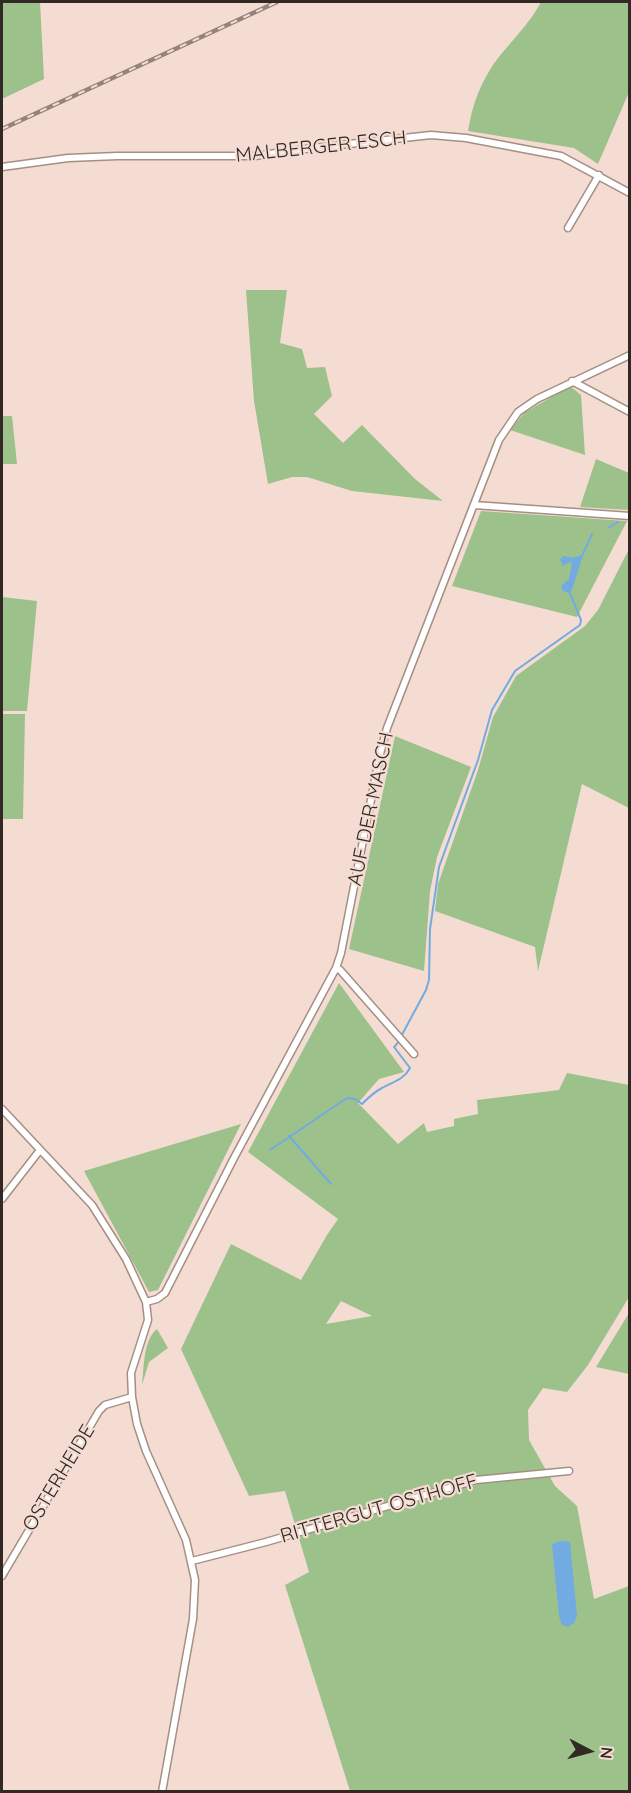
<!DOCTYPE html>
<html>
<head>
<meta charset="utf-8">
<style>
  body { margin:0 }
  #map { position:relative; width:631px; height:1793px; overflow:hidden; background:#f4dcd2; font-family:Quicksand,sans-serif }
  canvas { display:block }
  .frame { position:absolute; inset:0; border:3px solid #322925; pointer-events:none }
  .north { position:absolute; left:559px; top:1721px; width:60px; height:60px; -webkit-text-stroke:4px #f4dcd2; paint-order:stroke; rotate:96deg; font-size:16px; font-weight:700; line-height:24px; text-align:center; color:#322925 }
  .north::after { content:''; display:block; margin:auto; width:21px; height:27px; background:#322925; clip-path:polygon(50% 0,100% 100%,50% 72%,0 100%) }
</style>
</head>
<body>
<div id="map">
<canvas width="631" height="1793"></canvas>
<div class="frame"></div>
<div class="north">N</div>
</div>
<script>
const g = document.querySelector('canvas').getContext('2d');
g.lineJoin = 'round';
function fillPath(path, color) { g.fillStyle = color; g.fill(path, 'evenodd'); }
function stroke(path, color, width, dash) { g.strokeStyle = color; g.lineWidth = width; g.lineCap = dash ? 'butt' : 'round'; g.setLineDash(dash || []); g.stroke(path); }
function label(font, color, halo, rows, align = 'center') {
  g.font = font + ' Quicksand,sans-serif'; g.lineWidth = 4.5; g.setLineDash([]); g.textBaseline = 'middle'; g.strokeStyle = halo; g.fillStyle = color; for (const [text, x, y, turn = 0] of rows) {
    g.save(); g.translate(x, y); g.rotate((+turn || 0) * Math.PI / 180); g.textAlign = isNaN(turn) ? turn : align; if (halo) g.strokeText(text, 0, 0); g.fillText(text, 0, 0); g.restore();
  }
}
fillPath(new Path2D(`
  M2,2H40L44,79L2,99Z
  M541,2H629V92L598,164L574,148L468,131C472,104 482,79 498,58C513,39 530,23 541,2Z
  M246,290H287L280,343L302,349L307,368L325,367L332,396L314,414L343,443L362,425L415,479L443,501L352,491L307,477H292L268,484L254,401Z
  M570,386L581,395L585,455L510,430L524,413Z
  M2,416H12L17,464H2Z
  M596,459L629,473V510L580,507Z
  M481,511L627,521L577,617L452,586Z
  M629,549V808L582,784L538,971L535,947L435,911L438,884L478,770L493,717L516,676L585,626L598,610Z
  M2,597L37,601L27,711H2Z
  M2,714H25L23,819H2Z
  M395,736L471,767L437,857L430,891L424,971L349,949Z
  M339,983L404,1072L379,1079L358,1103L398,1144L424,1123L427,1132L454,1126V1119L478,1114L477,1100L559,1090L567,1073L629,1085V1297L588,1365L567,1392L543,1388L528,1410L529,1440L555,1486L577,1506L594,1599L629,1586V1791H350L285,1585L309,1572L285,1491L249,1496L181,1349L231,1244L301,1280L327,1235L338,1219L248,1152ZM341,1301L372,1316L326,1324Z
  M241,1124L158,1290L149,1292L84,1171Z
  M629,1313V1374L596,1367Z
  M157,1329L168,1348L149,1362L142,1385C144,1368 143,1340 157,1329Z`), '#9dc18b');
fillPath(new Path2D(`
  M583,555L572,590L569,593L563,591L561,586L569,579L572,563L570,562L563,566L560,559L564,556L572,558Z
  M561,1541L570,1542L577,1616L574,1623L568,1627L562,1625L559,1616L552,1544Z`), '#71abe2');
stroke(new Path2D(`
  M608,528L618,522
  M582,556L592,534
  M289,1136L331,1184
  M270,1150L347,1098L355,1099L362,1104C368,1098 374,1092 382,1088C392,1082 404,1080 410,1068L394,1047L397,1044L426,990L429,980L430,929L439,867L478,760L492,710L515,671L580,625L581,620L569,591`), '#71abe2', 2);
const minor = new Path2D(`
  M2,167L68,158L117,156H255L312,148L431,135L466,138L561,156L630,193
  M568,228L599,175
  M572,381L630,412
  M474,505L630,516
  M336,968L340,970L414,1054
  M2,1109L92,1205L126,1259L146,1302L148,1320L131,1373L132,1397L137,1424L146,1451L186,1540L195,1580L193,1619L162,1792
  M2,1199L40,1150
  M146,1302L157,1299L165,1293L234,1158L336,968L341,953L380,754L387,728L499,440L518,412L537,399L630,355
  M192,1561L266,1542L476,1480L569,1471
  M2,1576L99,1411L105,1405L132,1397`);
stroke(minor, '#a58f85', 9);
stroke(minor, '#fff', 6);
const rail = new Path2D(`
  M2,129L277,2`);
stroke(rail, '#94837c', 4.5);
stroke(rail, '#f4dcd2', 2, [7]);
label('20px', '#322925', '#f4dcd2', [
  ["MALBERGER ESCH",321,147,-6],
  ["AUF DER MASCH",371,809,-78],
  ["OSTERHEIDE",59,1478,-59],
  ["RITTERGUT OSTHOFF",379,1509,-16]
]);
</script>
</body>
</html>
